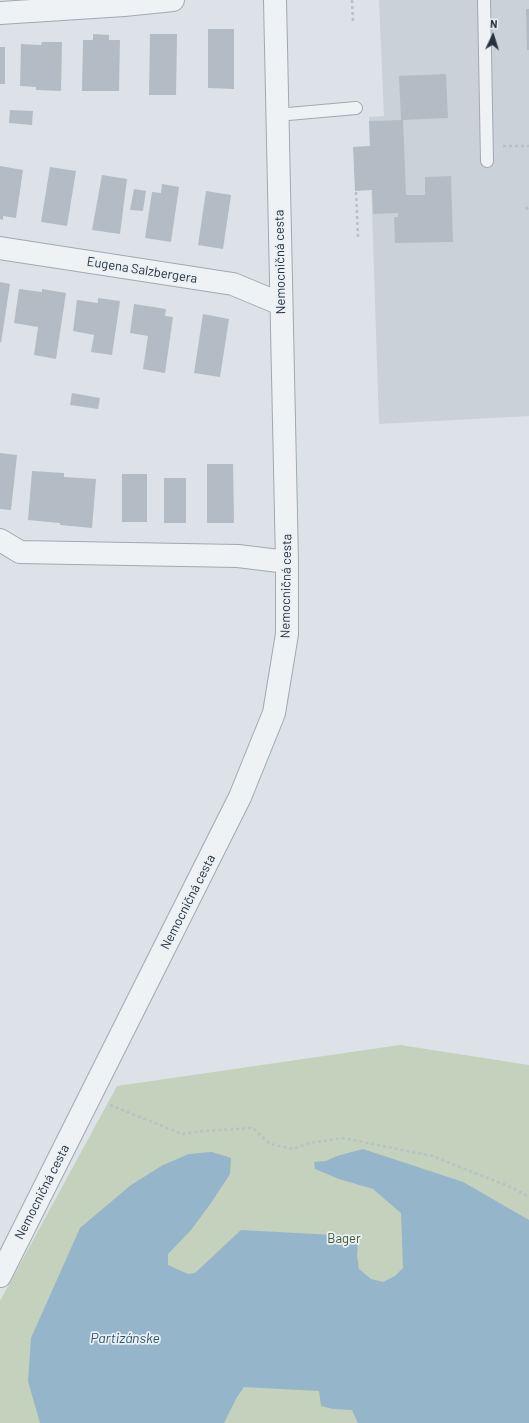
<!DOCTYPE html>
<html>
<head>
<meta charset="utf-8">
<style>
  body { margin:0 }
  #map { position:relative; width:529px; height:1423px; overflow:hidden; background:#dce2e7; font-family:Barlow,sans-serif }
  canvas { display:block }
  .north { position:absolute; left:473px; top:16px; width:40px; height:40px; -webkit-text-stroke:3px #ebf0f5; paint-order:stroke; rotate:4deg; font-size:11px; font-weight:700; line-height:16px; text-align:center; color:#25313e }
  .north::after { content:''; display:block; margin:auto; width:14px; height:18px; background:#25313e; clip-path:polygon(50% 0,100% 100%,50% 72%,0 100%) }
</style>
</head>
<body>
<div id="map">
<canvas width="529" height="1423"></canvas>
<div class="north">N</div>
</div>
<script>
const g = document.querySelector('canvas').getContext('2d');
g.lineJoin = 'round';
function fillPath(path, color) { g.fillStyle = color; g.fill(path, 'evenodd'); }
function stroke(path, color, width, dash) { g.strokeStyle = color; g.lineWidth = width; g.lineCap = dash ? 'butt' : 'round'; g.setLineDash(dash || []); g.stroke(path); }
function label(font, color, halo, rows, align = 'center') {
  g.font = font + ' Barlow,sans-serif'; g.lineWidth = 3.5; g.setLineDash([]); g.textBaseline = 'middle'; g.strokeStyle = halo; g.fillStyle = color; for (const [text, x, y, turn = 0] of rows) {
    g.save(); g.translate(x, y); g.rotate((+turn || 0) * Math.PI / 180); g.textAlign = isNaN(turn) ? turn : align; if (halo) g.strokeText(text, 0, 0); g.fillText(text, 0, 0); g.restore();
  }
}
fillPath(new Path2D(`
  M379,0H529V416L379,424L369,117L384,116Z`), '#cad1d9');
fillPath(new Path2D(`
  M400,1045L529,1065V1423H0V1301L117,1086Z`), '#c4d1bc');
fillPath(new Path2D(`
  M363,1149L463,1182L529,1220V1423H358L352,1410L333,1409L321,1406L319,1391L244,1387L237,1397L224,1423H40L28,1381L31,1338L80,1228L131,1185L163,1165L189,1154L212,1152L231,1158L230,1174L211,1203L191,1230L168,1254V1265L188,1274L195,1273L241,1230L352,1236L358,1241L357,1256L359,1269L371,1279L383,1282L395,1276L403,1268L401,1213L373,1189L339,1179L315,1169L314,1162L326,1161L337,1156Z`), '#94b5ca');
fillPath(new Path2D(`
  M526,9H529V50H527Z
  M208,29H234V89L208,88Z
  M93,34L109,35V40H120L119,91H82L83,40H93Z
  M150,34H177L176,95H149Z
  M42,42H62L61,91L36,90V87L20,86L21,44L41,45Z
  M0,47H5V84H0Z
  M446,74L448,118L403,120L406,195H425V177L451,176L453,242L395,243L394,217H398V213L373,214L372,190L355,191L353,147L370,146L369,121L401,120L399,76Z
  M10,110L33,111L32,125L9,123Z
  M0,166L23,170L16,218L3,216V220L0,219Z
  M50,167L76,171L67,226L41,222Z
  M102,175L127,179L120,234L92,230Z
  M162,184L179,187L171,242L145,238L152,192L161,193Z
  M134,189L146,191L143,211L130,210Z
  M206,191L231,195L223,249L198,245Z
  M0,282L10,284L1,343L0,342Z
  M19,289L42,292V289L66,293L56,359L34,355L38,327L14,323Z
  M98,298L120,301L112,355L91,352L94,335L73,331L77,300L98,303Z
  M134,304L166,309L165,316L173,317L165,373L143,369L148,336L130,333Z
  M203,314L229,319L220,377L194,373Z
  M72,393L100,398L98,409L70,405Z
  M0,453L17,455L11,510L0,509Z
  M207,464H233L234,523H207Z
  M32,471L64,473V477L96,479L92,528L60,525V523L28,520Z
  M122,474H147V522H122Z
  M164,478H186V523H164Z`), '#b3bcc4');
const service = new Path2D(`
  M484,0L487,161
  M277,115L356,108`);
const minor = new Path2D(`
  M0,13L124,5L173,0
  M0,248L233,284L281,304
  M0,540L20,552L238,556L287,562
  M0,1276L240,797L274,713L287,634V562L275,0`);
stroke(service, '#a1a9b1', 14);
stroke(minor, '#a1a9b1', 24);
stroke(new Path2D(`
  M352,0L353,23
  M503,146H529
  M356,192L358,237
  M526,207L529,211
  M110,1105L182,1134L204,1131L253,1128L270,1144L293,1149L309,1143L343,1138L432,1156L513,1188L529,1197`), '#bac0c5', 2.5, [3, 3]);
stroke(service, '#eef2f5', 12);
stroke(minor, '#eef2f5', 22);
label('13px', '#25313e', '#ebf0f5', [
  ["Nemocničná cesta",280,262,-91],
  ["Eugena Salzbergera",142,270,9],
  ["Nemocničná cesta",286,586,-89],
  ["Nemocničná cesta",188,902,-63],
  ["Nemocničná cesta",42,1192,-63]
]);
label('13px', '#3f5a31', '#ebf0f5', [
  ["Bager",344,1239]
]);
label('italic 14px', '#2d5674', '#ebf0f5', [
  ["Partizánske",125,1338]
]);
</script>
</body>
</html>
